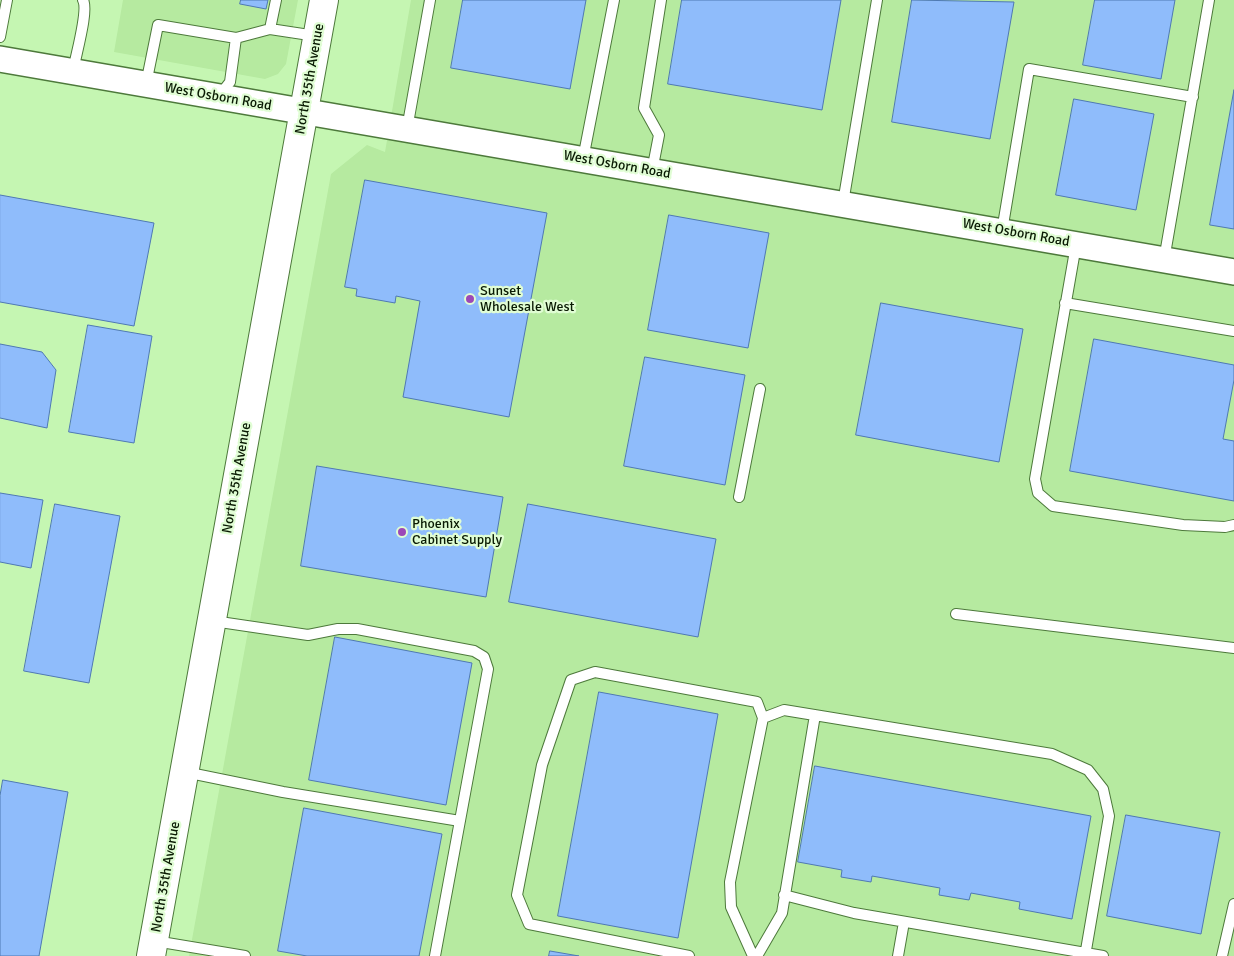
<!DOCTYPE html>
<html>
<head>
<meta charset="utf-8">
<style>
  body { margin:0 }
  canvas { display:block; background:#c5f6b2 }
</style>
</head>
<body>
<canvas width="1234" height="956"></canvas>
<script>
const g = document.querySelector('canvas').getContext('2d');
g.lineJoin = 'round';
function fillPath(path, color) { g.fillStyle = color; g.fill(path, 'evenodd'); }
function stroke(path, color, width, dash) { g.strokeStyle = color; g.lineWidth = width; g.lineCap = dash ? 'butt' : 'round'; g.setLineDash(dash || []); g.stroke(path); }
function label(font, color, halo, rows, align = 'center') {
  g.font = font + ' Signika,sans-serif'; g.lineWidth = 4.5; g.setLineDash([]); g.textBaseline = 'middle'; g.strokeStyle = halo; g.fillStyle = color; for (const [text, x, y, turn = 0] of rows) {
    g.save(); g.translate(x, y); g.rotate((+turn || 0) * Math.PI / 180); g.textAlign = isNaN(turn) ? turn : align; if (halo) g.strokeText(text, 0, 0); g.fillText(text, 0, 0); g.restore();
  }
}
fillPath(new Path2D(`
  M123,0H298L286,64L278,74L265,79L114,52Z
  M411,0H1234V956H189L331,174L367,145L385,152Z`), '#b6eaa0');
const building = new Path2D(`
  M241,0H268L266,9L240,4Z
  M463,0H586L570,89L451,68Z
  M682,0H841L822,110L668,84Z
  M912,0L1014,2L990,139L892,122Z
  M1095,0H1175L1161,79L1083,65Z
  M1234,90V229L1210,225Z
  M1074,99L1154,114L1136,210L1056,195Z
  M365,180L547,213L509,417L403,397L420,301L396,296L395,303L356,296L357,289L345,287Z
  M0,195L154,223L134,326L0,302Z
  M669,215L769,233L748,348L648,330Z
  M881,303L1023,329L999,462L856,435Z
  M88,325L152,336L134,443L69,432Z
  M1094,339L1234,365V380L1223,439L1234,441V501L1070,471Z
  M0,344L42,352L56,370L47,428L0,418Z
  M645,357L745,375L725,485L624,466Z
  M317,466L503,497L486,597L301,566Z
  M0,493L43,500L31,568L0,562Z
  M55,504L120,516L89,683L24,671Z
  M528,504L716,539L698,637L509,602Z
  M335,637L472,663L446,805L309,780Z
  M599,692L718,714L678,938L558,916Z
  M815,766L1091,816L1072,919L1019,909L1020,902L971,893L969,900L939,895L940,888L872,876L871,882L841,877L842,870L798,862Z
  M3,780L68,792L39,956H0V796Z
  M304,808L442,834L419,956H307L278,951Z
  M1126,815L1220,832L1201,934L1107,916Z
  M550,951L579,956H549Z`);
fillPath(building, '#8fbcfb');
stroke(building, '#4f79b3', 1);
const service = new Path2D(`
  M270,29L316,36
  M0,37L7,0
  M73,72C75,57 89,11 83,0
  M146,84L158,25L236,38L270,29L276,0
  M219,96L230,82L236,38
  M407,129L430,0
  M583,159L614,0
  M652,171L659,135L644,108L661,0
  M843,203L877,0
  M1002,231L1029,69L1193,97
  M1076,245L1035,479L1038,493L1053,506L1183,525L1225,527L1234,525
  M1164,260L1209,0
  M1065,303L1234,331
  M739,497L760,389
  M956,614L1234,648
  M213,621L308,635L338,629H357L474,651L484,657L488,669L435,956
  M185,772L283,792L460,821
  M784,895L854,913L1103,956
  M155,941L245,956
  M689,956L529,924L517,895L542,765L571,680L595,672L757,702L763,718
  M753,956L731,907L730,882L763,718L784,710L1052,754L1088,770L1103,789L1109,816L1085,956
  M757,956L782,913L815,715
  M898,956L904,922
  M1222,956L1234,904`);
const tertiary = new Path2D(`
  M0,59L1234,272`);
const secondary = new Path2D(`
  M151,956L324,0`);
stroke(service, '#4d793b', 12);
stroke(tertiary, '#4d793b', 28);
stroke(secondary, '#4d793b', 30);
stroke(service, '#fff', 10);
stroke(tertiary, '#fff', 25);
stroke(secondary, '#fff', 28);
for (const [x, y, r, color] of [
  [470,299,5,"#9c48b7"],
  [402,532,5,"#9c48b7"]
]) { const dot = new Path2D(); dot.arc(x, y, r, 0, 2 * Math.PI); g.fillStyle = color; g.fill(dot); stroke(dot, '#e0fdd4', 2); }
label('14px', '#091a03', '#e0fdd4', [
  ["North 35th Avenue",310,79,-80],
  ["West Osborn Road",218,97,10],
  ["West Osborn Road",617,165,10],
  ["West Osborn Road",1016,233,10],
  ["North 35th Avenue",237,478,-80],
  ["North 35th Avenue",166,877,-80]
]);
label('14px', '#091a03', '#e0fdd4', [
  ["Sunset",480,291],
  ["Wholesale West",480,307],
  ["Phoenix",412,524],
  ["Cabinet Supply",412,540]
], 'left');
</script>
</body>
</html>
